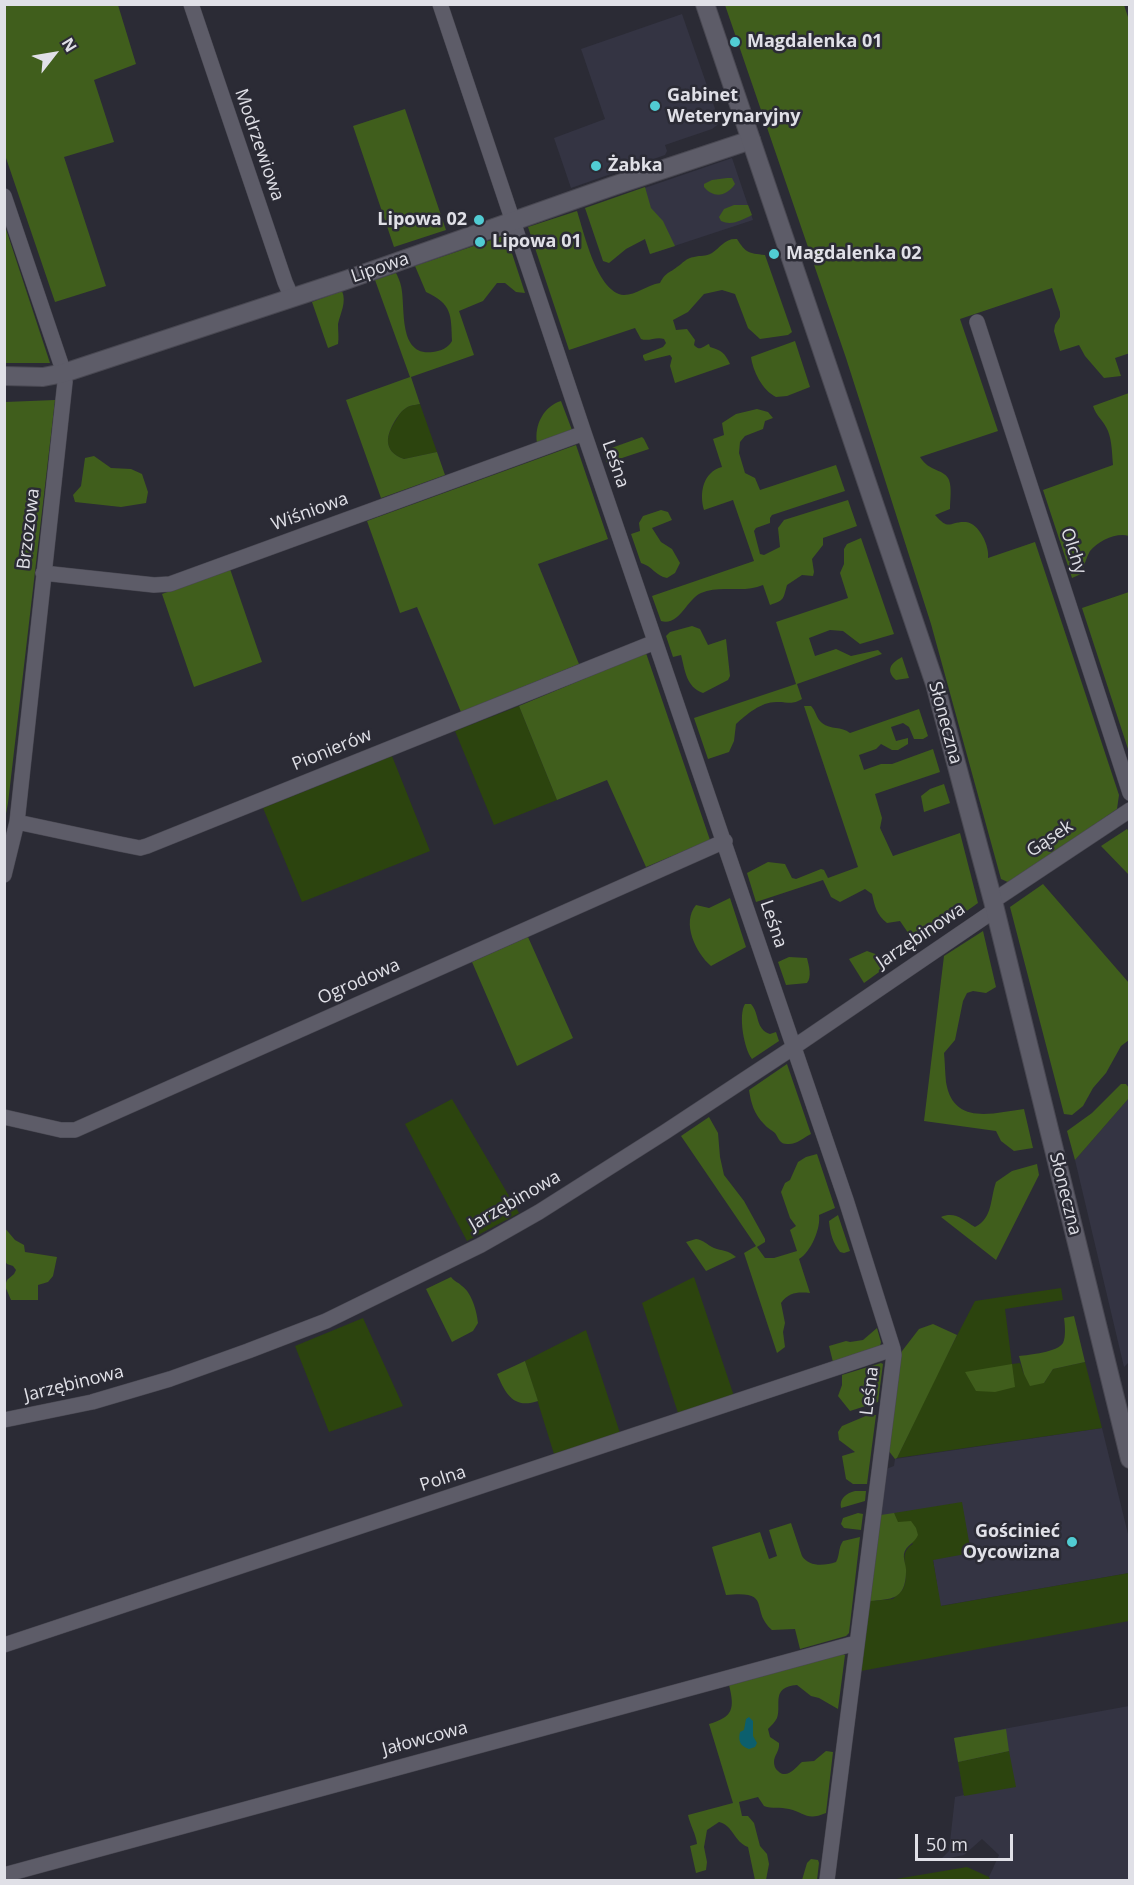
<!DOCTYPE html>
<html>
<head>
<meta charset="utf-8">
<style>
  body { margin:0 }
  #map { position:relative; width:1134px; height:1885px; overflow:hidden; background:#2b2b35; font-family:"Open Sans",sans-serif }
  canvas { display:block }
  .frame { position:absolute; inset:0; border:6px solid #e0e0e7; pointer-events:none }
  .north { position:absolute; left:24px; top:24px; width:60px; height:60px; -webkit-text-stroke:4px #2b2b35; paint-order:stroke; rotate:59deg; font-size:16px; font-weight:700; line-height:24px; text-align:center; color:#e0e0e7 }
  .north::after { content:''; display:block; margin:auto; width:21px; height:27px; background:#e0e0e7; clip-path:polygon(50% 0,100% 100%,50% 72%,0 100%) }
  .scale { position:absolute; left:915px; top:1834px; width:98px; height:27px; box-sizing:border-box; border:3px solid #e0e0e7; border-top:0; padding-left:8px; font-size:18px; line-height:21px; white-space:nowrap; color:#e0e0e7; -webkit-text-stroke:4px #2b2b35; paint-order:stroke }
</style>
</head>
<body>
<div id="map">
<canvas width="1134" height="1885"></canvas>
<div class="frame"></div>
<div class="north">N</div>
<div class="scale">50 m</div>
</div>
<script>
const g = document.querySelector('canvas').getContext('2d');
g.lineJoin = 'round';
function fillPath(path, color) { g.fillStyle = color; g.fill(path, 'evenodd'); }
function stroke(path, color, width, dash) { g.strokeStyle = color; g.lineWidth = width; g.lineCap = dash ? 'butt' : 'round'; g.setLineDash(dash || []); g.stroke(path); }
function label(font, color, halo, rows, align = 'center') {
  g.font = font + ' "Open Sans",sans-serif'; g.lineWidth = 5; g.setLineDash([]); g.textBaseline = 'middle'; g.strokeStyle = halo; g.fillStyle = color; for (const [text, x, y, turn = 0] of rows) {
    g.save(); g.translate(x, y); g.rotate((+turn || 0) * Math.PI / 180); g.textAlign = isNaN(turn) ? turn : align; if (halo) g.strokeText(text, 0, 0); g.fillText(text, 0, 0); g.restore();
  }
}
fillPath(new Path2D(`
  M682,14L720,123L712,129L665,145L667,151L665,155L571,188L554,138L605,119L581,49Z
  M732,158L753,220L650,254L630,193Z
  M1129,1098L1130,1361L1124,1367L1075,1160Z
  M1102,1428L1129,1538V1573L940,1606L933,1559L881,1515L886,1469L894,1466L895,1459Z
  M1129,1706V1880H990L989,1877L999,1855L982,1839L964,1855L940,1860L949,1851L955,1797L964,1795L954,1738Z`), '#343443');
fillPath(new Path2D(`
  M420,404L437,452L404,459C382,451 386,435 396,420C399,415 401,411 406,408C410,405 415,405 420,404Z
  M519,706L557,800L494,825L455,731Z
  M392,756L430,851L302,902L263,808Z
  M452,1099L519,1213L467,1241L405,1124Z
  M694,1277L734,1396L678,1413L642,1303Z
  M1061,1288L1063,1300L1005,1309L1012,1364L1020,1363L1024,1374L1044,1383L1053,1369L1085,1362L1102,1428L897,1458L936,1376L975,1301Z
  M363,1318L403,1406L329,1432L295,1346Z
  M586,1330L620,1433L554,1454L525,1361Z
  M962,1502L971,1553L933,1560L941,1606L1129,1573V1621L861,1671L870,1601L893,1599C896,1596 901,1592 903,1589C912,1571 895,1555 913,1544L897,1522L894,1513Z
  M1009,1751L1016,1787L964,1796L958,1762Z
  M967,1867L989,1877L990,1880H890Z`), '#2c440e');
fillPath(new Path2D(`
  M4,5H118L136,64L94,80L114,142L64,157L106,286L55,302L5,155Z
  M725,5H1124L1130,23V353L1115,358L1121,376L1104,378L1085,356L1079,345L1060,351L1054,331L1055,325L1060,317V312L1052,288L960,319L998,431L920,457C929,472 945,469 949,480C952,488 950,500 950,509L935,515C950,532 949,521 966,522C979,523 990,547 988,558L1035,542L1119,795L1117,809L1010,883L1001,879L931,624L846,358Z
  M405,109L446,230L394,247L353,126Z
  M727,178H732L735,184C727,196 714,199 704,187V184L712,180Z
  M645,187L651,208L663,221L675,246L650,254L645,239L626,249L609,263L603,261L585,208Z
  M734,205H748L752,215C742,220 732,226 721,221L719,217L724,209Z
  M577,211C584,232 597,293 624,295C636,295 647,285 660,283C666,272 668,274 677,267C683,263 686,258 694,257C701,255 705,257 712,253C721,247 725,238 737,239C746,253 748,253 765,255L792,332L788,335L760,339L748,328L735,294L722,290L704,294L688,312L673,320L676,330L687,329L695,340L694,345C700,352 703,346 709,344L710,347C721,350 725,353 730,364L675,383L670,366L672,358L670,355L645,361L643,357V355L663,347L666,343L664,339C656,336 649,342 641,339L635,328L569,350L528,227Z
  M5,226L50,363H5Z
  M506,235L525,293L516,292L505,283H497L483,301L459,311L474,355L411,377L420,404C415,405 410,405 406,408C401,411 399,415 396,419C386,435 382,451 404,459L437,452L445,475L381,498L346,400L410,377L375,280L396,273C398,277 400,281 401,286C406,306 397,357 433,352C441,351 448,348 452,341C451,314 452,304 426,292L415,266Z
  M342,291C347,302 340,314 338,324C338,331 339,338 338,344L328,348L312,302Z
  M795,341L810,387L787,396L776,397C762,390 753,371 751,357Z
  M1129,393V536C1117,532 1098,541 1090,551C1086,558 1084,567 1081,574L1072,578L1043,490L1113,465C1112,454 1112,441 1108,431C1104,421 1096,416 1093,406Z
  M55,400L8,803L5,819V402Z
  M561,401L572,430L537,443C534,425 544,406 561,401Z
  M757,409L768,412L773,418L765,421L763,429L745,436L740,442L739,453L745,473L755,478L760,490L836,465L845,491L772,515L770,518V523L756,528L754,531L760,554L764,555L780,547L778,528L784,520L848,500L857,526L823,538V545L812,559L814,572L813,576L802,575L787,585C783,599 785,600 770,605L763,585C743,594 721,584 701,593C686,600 680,626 661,621L652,596L754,561L733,500L704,510C699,493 703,472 722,467L713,439L724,435L722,423L736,414Z
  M642,437L644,439L649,449L607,463L603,451Z
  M576,445L608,539L538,564L579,664L461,712L417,607L400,613L367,521Z
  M94,456L111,468L131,469L142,474L148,492L146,503L121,507L75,502L73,495L81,486L85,458Z
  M661,510L668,512L672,520L652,528L661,542L672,549L680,563L675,573L667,578C656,576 652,566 641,563L631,534L640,531L639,523L643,516Z
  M861,538L894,634L860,644L843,631L830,630L809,638L815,656L836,649L851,656L878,650L882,654L797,684L802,699C792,705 789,702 778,702C762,701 747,714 736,724L734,741L729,752L708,759L694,718L796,684L776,622L848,598L840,573L844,564V549L847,544Z
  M230,569L262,662L194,687L162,594Z
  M1129,592H1130L1129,752L1082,608Z
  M692,626L700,629L708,645L726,639L730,676L728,680L703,693C686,687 685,670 681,655L673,657L666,636L670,632Z
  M646,653L710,840L646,867L607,780L557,800L519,706Z
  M902,657L909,678L896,680C885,670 891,663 902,657Z
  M804,706H811C816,711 816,718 822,723C831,730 841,726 850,733L919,709L928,736L923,739H914L909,727L903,723L891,727L896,741L908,738V744L898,750H892L881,744L876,749L859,755L864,770L881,764H892L933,749L940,772L875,794L882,818L880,828L893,856L960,833L978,903L917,946L900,921L887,923C876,914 875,907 872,894L865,889L840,902L831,897L823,880L756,902L747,873L768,862L785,864L792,878L796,879L821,869L824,870L828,878L858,867Z
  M944,784L950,803L924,812L921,796L930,789Z
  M1127,829L1129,832V875L1101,846Z
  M1043,884L1129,983V1040L1121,1046L1106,1073L1093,1088L1083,1106L1072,1115L1064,1114L1010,907Z
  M730,898L746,947L711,966C696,953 681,923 696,905L709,908Z
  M983,931L996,987L986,993L973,991L967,993L963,1001L955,1040L944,1053C945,1063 945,1073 946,1082C953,1126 993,1113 1024,1109L1033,1148L1014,1151L1001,1141L996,1131L924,1121L944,956Z
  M528,937L573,1038L517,1066L472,962Z
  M867,951L878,955L886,967L864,983L849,959Z
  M789,957L807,958C809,966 812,977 807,983L786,985L778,962Z
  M745,1004H751C760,1014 755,1029 770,1034L776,1032L779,1041L752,1059C744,1049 738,1015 745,1004Z
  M787,1064L811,1134C803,1138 797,1144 789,1144C780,1145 779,1139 775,1133C772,1130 767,1128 764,1124C754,1114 751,1103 749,1090Z
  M1121,1084H1126L1129,1088V1098L1075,1160L1067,1131L1092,1113Z
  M709,1117L718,1133L720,1157L724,1175L744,1201L765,1239V1242L757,1247L765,1258H774L797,1251L790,1230L796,1226L790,1218L781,1192L785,1183L790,1180L798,1162L806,1157L817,1154L835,1208L819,1215C821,1228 811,1252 799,1259L810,1293C798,1292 789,1292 781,1303L785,1323L783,1332L785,1347L777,1353L744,1253L756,1246L681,1136Z
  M1037,1164L1039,1175L996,1260L941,1217C955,1211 963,1220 975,1227C993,1218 990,1199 996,1182L1012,1171Z
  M838,1215L850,1251L844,1253L840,1252C833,1243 830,1233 829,1221Z
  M4,1227L15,1240L24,1245L25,1252L57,1257L53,1276L48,1282L38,1285V1300H11L5,1286L7,1280L14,1274L16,1270L13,1266L7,1264L5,1261Z
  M696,1239C704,1240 707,1245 714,1248C722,1251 728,1250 736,1257L706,1271L686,1242Z
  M451,1277C455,1282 458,1282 462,1286C472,1293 477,1312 478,1323L473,1331L452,1342L426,1289Z
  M1074,1316L1085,1362L1053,1369L1044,1383L1030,1386L1024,1374L1019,1356C1029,1355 1058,1352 1063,1343C1066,1337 1065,1325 1064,1318Z
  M933,1324L957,1335L897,1458L895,1459L888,1450L899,1355L919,1329Z
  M877,1328L881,1342L880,1346L833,1362L829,1346L846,1341L850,1342L863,1340Z
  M525,1361L538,1401C514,1409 506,1395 497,1374Z
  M881,1363L883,1364L878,1402L850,1411L838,1396L842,1385V1375Z
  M1012,1364L1015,1387L995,1392L976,1391L965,1372Z
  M868,1415H876L867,1484H853L846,1479L842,1456L855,1452L839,1440L838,1432L842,1426Z
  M855,1491H866L865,1501L841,1508C839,1499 846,1493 855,1491Z
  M858,1513L863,1514L861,1530L844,1528L841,1524L843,1518Z
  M894,1513L898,1522L911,1521L916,1528L918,1535C915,1543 905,1546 904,1554C903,1560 907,1567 906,1573C905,1600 891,1599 870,1601L881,1515Z
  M791,1523L802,1556C809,1567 824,1566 836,1562C840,1555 838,1548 843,1541L860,1537L849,1633L846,1636L800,1649L795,1629L772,1630C749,1610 774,1590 726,1595L712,1547L760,1532L769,1559L777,1556L769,1530Z
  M843,1654L845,1655L838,1709L819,1698L811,1696L797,1685C770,1687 782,1705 777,1718C775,1722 771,1726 768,1729L770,1737L779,1743C780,1751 774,1755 774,1762C774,1765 775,1769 778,1771C787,1780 796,1767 802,1762L814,1761L826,1751L833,1752L826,1813C807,1821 805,1813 789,1809C780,1807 772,1809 764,1806L758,1797L739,1802L742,1816H748L754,1823L760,1846L767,1854L769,1864L766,1880H755L748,1847C734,1842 733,1825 719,1822L707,1830L704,1847L707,1862L706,1870L696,1873L690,1846L697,1844C696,1834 690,1825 688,1815L733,1803L709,1724C733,1717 735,1709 729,1685Z
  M1006,1729L1009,1751L958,1762L954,1738Z
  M811,1859L818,1860L819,1863L817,1880H802L807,1863Z`), '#405e1c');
fillPath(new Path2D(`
  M749,1717L753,1721V1736L757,1743L755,1747L749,1749C740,1746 738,1741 740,1732L744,1730L746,1719Z`), '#0c5f6d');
const minor = new Path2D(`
  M191,4L285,282L292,298
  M440,4L584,433L846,1200L893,1349L894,1355L827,1880
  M4,196L64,373L65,382L17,822L4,875
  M977,322L1130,793
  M43,573L154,585L170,584L584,433
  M17,822L120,844L140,848L147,846L655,642
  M993,901L1130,810
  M4,1117L61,1130H75L725,841
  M4,1420L92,1402L170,1379L248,1351L326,1321L481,1245L539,1212L665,1132L794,1047L995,910
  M4,1645L893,1349
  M4,1875L856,1643`);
const tertiary = new Path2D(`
  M4,376L43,377L64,373L346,280L613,186L751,140`);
const secondary = new Path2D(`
  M705,4L935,684L993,901L1130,1459`);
stroke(minor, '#494852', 16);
stroke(tertiary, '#494852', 20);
stroke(secondary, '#494852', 20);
stroke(minor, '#5d5c68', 15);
stroke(tertiary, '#5d5c68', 18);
stroke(secondary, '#5d5c68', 18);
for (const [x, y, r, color] of [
  [735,42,6,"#51ccd3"],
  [655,106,6,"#51ccd3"],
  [596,166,6,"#51ccd3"],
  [479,220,6,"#51ccd3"],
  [480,242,6,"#51ccd3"],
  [774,254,6,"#51ccd3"],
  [1072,1542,6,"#51ccd3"]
]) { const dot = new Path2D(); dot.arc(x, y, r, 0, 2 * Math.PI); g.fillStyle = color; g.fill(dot); stroke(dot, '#2b2b35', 2); }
label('bold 18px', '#e0e0e7', '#2b2b35', [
  ["Magdalenka 01",747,42],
  ["Gabinet",667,96],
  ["Weterynaryjny",667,117],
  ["Żabka",608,166],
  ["Lipowa 02",467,220,"right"],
  ["Lipowa 01",492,242],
  ["Magdalenka 02",786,254],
  ["Gościnieć",1060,1532,"right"],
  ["Oycowizna",1060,1553,"right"]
], 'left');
label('18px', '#e0e0e7', '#2b2b35', [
  ["Modrzewiowa",259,145,71],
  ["Lipowa",380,268,-19],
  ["Leśna",615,464,71],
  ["Wiśniowa",310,512,-20],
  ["Brzozowa",29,529,-83],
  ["Olchy",1073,551,72],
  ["Słoneczna",945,723,75],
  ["Pionierów",332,750,-22],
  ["Gąsek",1050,839,-34],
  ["Leśna",773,924,71],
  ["Jarzębinowa",921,936,-34],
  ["Ogrodowa",359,982,-24],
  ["Słoneczna",1065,1194,76],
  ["Jarzębinowa",515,1201,-30],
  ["Jarzębinowa",74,1384,-14],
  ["Leśna",870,1391,-83],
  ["Polna",443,1479,-18],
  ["Jałowcowa",425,1739,-15]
]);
</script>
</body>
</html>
